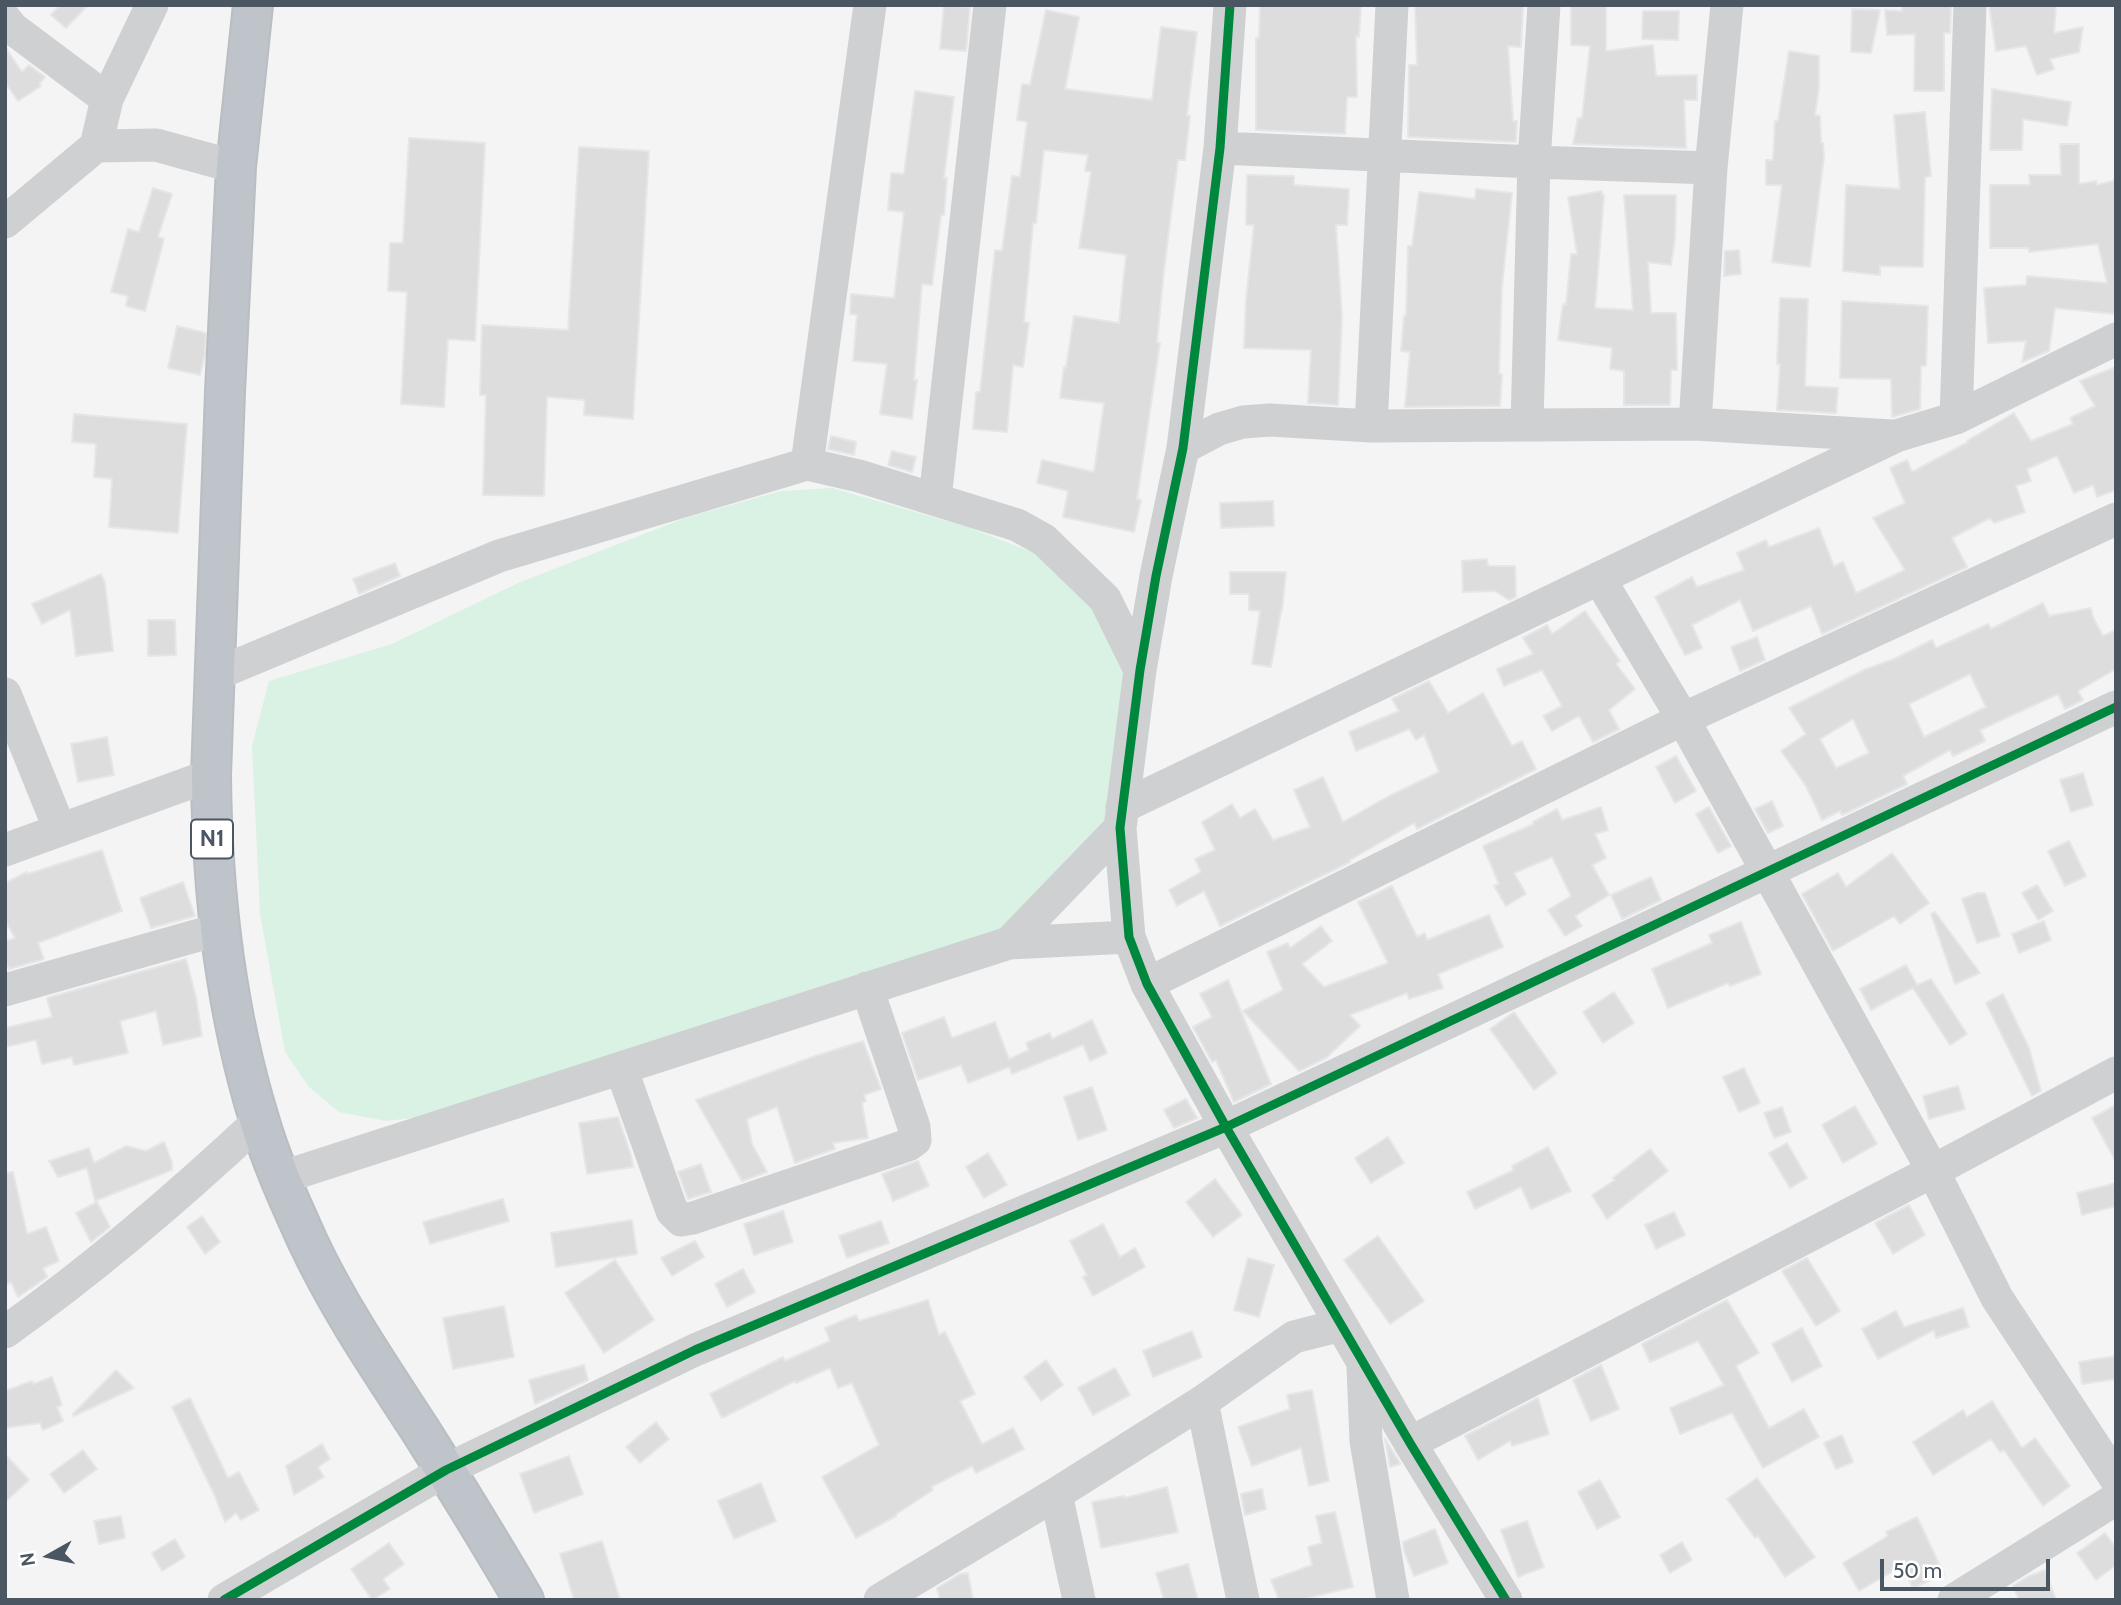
<!DOCTYPE html>
<html>
<head>
<meta charset="utf-8">
<style>
  body { margin:0 }
  #map { position:relative; width:2121px; height:1605px; overflow:hidden; background:#f4f4f4; font-family:Cabin,sans-serif }
  canvas { display:block }
  .frame { position:absolute; inset:0; border:7px solid #4a5661; pointer-events:none }
  .north { position:absolute; left:14px; top:1521px; width:70px; height:70px; -webkit-text-stroke:5px #fff; paint-order:stroke; rotate:261deg; font-size:19px; font-weight:700; line-height:28px; text-align:center; color:#4a5661 }
  .north::after { content:''; display:block; margin:auto; width:24px; height:32px; background:#4a5661; clip-path:polygon(50% 0,100% 100%,50% 72%,0 100%) }
  .scale { position:absolute; left:1880px; top:1559px; width:170px; height:32px; box-sizing:border-box; border:4px solid #4a5661; border-top:0; padding-left:9px; font-size:21px; line-height:24px; white-space:nowrap; color:#4a5661; -webkit-text-stroke:5px #fff; paint-order:stroke }
</style>
</head>
<body>
<div id="map">
<canvas width="2121" height="1605"></canvas>
<div class="frame"></div>
<div class="north">N</div>
<div class="scale">50 m</div>
</div>
<script>
const g = document.querySelector('canvas').getContext('2d');
g.lineJoin = 'round';
function fillPath(path, color) { g.fillStyle = color; g.fill(path, 'evenodd'); }
function stroke(path, color, width, dash) { g.strokeStyle = color; g.lineWidth = width; g.lineCap = dash ? 'butt' : 'round'; g.setLineDash(dash || []); g.stroke(path); }
function label(font, color, halo, rows, align = 'center') {
  g.font = font + ' Cabin,sans-serif'; g.lineWidth = 7; g.setLineDash([]); g.textBaseline = 'middle'; g.strokeStyle = halo; g.fillStyle = color; for (const [text, x, y, turn = 0] of rows) {
    g.save(); g.translate(x, y); g.rotate((+turn || 0) * Math.PI / 180); g.textAlign = isNaN(turn) ? turn : align; if (halo) g.strokeText(text, 0, 0); g.fillText(text, 0, 0); g.restore();
  }
}
fillPath(new Path2D(`
  M832,488L968,527L1057,562L1115,632L1131,676L1110,824L1004,936L453,1113L386,1121L339,1112L309,1087L285,1052L260,914L252,746L269,681L392,644L518,583L685,518L781,491Z`), '#d9f2e3');
const building = new Path2D(`
  M60,5H88L66,28L51,15Z
  M944,5L970,7L966,51L940,49Z
  M1260,5H1361L1359,37L1356,36L1357,97H1347L1345,134L1256,130V38H1259Z
  M1415,5H1523L1521,47L1508,46L1513,121H1517L1516,142L1408,137L1409,65H1417Z
  M1571,5H1606V51L1653,45L1656,76L1697,75V100H1684L1686,148L1573,144L1578,118H1582L1590,46L1571,45Z
  M1902,5H1951L1950,33H1944V91H1914L1915,34L1887,35L1885,10L1902,11Z
  M1989,5H2056L2054,33L2083,27L2079,52L2050,59L2054,69L2037,75L2026,46L1996,51Z
  M1852,9L1880,10L1871,53L1851,52Z
  M1046,10L1079,17L1065,89L1152,100L1161,27L1197,32L1187,115L1190,116L1185,160H1178L1164,270L1157,342L1160,343L1137,499L1141,500L1134,532L1063,517L1068,491L1037,483L1042,460L1094,472L1104,403L1060,398L1064,367L1066,368L1074,316L1119,323L1126,255L1079,248L1091,172L1085,171L1088,155L1044,150L1036,223H1033L1024,322L1029,323L1023,367L1013,365L1007,432L973,429L976,392H980L995,250L1002,251L1012,176L1020,177L1027,122L1017,120L1022,84L1030,85Z
  M1643,11H1679L1678,40L1642,39Z
  M5,47L22,72L29,65L45,77L39,84L41,86L18,101L5,82Z
  M1789,51L1819,56V87L1815,115L1820,116L1821,143H1823L1824,157L1810,267L1772,262L1782,185H1766V160H1773L1775,121H1778Z
  M1992,89L2071,102L2067,126L2023,119L2022,150H1990Z
  M915,91L954,97L944,178H947L944,215H941L932,285L922,284L914,380H917L912,419L880,414L887,364L853,361L857,315L850,314L851,294L894,298L904,212L888,210L891,173L904,174Z
  M1925,112L1931,176L1925,177L1923,267L1880,266V275L1843,271L1846,185L1900,189L1894,115Z
  M409,138L485,143L475,341L448,339L444,407L401,404L407,292L388,291L390,243H403Z
  M2060,144H2079V184L2096,181L2097,185L2116,180L2115,314L2055,308L2049,351L2022,362L2026,341L1988,343L1984,288L2026,285L2027,276L2107,283L2098,244L2029,252V248H1990V185H2030L2029,175H2061Z
  M579,147L649,151L633,419L584,415L585,400L547,397L544,496L483,495L486,395H480L482,325L568,330Z
  M1247,175L1294,176V185L1349,189L1347,225H1336L1342,317L1338,405L1308,403L1311,350L1244,348L1246,300L1254,225H1246Z
  M153,188L172,194L158,237L164,239L145,311L126,306L128,296L111,292L128,229L139,232Z
  M1476,189L1512,193L1502,286L1499,374H1502L1500,406L1405,407L1410,352L1401,351L1404,316H1406L1408,246H1412L1419,192L1475,199Z
  M1602,191V195H1604L1595,308L1633,310L1624,195H1676L1675,238L1671,265L1648,262L1651,313H1676L1677,370H1671L1670,405H1624V371L1610,369L1612,348L1558,340L1563,304L1566,305L1571,254H1577L1568,197Z
  M1739,250L1741,274L1724,276L1725,251Z
  M1780,298L1808,299L1805,386L1838,388L1836,413L1777,410L1780,364H1777Z
  M1842,301L1928,306L1926,366H1921L1920,409L1892,417L1891,379L1840,378Z
  M177,326L206,333L205,354L200,375L168,368Z
  M2116,367V490L2097,497L2093,485L2074,493L2057,456L2027,469L2031,481L2016,486L2025,512L1994,523L1990,518L1952,538L1967,567L1822,634L1811,606L1753,631L1740,600L1692,625L1702,648L1685,655L1655,597L1692,577L1697,587L1744,570L1737,553L1766,540L1769,547L1819,528L1834,566L1843,562L1856,593L1905,570L1873,518L1905,503L1890,468L1907,460L1912,472L1968,442L1967,441L2014,413L2031,441L2073,424L2070,418L2095,406L2080,381Z
  M74,414L187,424L178,533L109,527L112,479L94,477L96,444L72,442Z
  M831,436L856,442L854,455L828,449Z
  M892,451L916,457L912,472L888,465Z
  M1273,501L1274,526L1221,528L1220,503Z
  M1487,559L1488,566H1515L1516,597L1509,600L1495,591L1463,592L1462,561Z
  M395,563L400,576L359,594L353,579Z
  M1230,572H1286L1282,611H1281L1271,667L1252,664L1260,611L1249,610V594H1230Z
  M101,574L105,583L113,651L76,656L70,610L42,624L32,604Z
  M2043,603L2049,616L2091,608L2093,617L2103,636L2116,630V669L2078,691L2083,700L2065,709L2058,694L1980,730L1985,741L1953,756L1950,750L1903,776L1907,784L1842,815L1840,811L1822,820L1806,786L1781,751L1806,734L1789,708L1864,670L1894,659L1932,640L1936,648L1988,624L1991,629ZM1970,674L1986,707L1924,737L1909,704ZM1853,719L1869,753L1836,768L1820,739Z
  M1585,611L1620,661L1616,664L1635,689L1609,710L1619,729L1593,742L1579,716L1552,731L1543,716L1562,706L1542,670L1504,686L1497,669L1533,654L1523,638L1547,625L1552,634Z
  M148,620H175L176,655L148,656Z
  M1757,637L1765,660L1740,671L1731,647Z
  M1429,681L1448,713L1483,693L1512,746L1522,741L1536,769L1417,829L1414,823L1350,860V862L1220,926L1204,891L1177,906L1169,890L1201,872L1195,859L1215,850L1202,822L1232,804L1240,818L1255,809L1273,840L1310,827L1294,790L1323,777L1343,822L1389,796L1439,772L1424,735L1416,740L1409,729L1356,751L1349,732L1399,711L1392,699Z
  M107,737L114,775L78,782L71,744Z
  M1676,756L1696,791L1675,803L1656,767Z
  M2083,773L2093,805L2071,812L2060,780Z
  M1772,801L1783,826L1768,833L1755,809Z
  M1601,807L1608,830L1595,834L1606,858L1592,865L1609,895L1575,916L1582,926L1565,936L1548,910L1571,896L1552,857L1514,873L1526,894L1506,906L1494,886L1499,884L1483,846L1534,824L1533,822L1557,809L1562,820Z
  M1709,807L1731,846L1718,853L1696,814Z
  M2069,841L2086,876L2065,886L2048,851Z
  M102,850L122,911L38,943L44,959L9,969L5,960V941L15,938L5,920V883L27,872L28,874Z
  M1892,853L1929,903L1900,924L1894,916L1833,951L1802,894L1838,873L1846,887Z
  M1651,877L1661,900L1622,919L1611,895Z
  M183,882L195,916L151,928L140,898Z
  M2037,885L2053,911L2038,920L2022,893Z
  M1392,886L1417,937L1425,933L1427,940L1489,915L1503,947L1438,974L1443,988L1409,999L1407,993L1350,1015L1360,1026L1326,1058L1299,1071L1243,1011L1283,990L1267,952L1288,943L1290,948L1321,926L1332,941L1302,964L1324,987L1388,963L1358,902Z
  M1978,893H1985L2000,936L1977,943L1962,899Z
  M1935,912L1980,973L1955,984L1931,914Z
  M2044,921L2051,940L2019,953L2012,934Z
  M1741,922L1761,974L1730,986L1728,983L1668,1008L1652,969L1712,943L1709,935Z
  M186,959L196,997L202,1036L163,1045L156,1011L120,1021L128,1053L74,1065L72,1057L42,1064L36,1040L5,1047V1028L52,1017L47,998Z
  M1906,965L1917,985L1931,979L1967,1034L1950,1045L1913,988L1871,1010L1860,989Z
  M1228,980L1271,1084L1234,1102L1216,1060L1212,1062L1193,1027L1212,1017L1200,994Z
  M1614,992L1634,1023L1603,1043L1583,1012Z
  M2003,994L2029,1048L2041,1091L2032,1096L1986,1003Z
  M1514,1012L1557,1073L1534,1090L1490,1029Z
  M944,1017L952,1038L995,1022L1009,1059L1029,1050L1026,1043L1050,1033L1052,1039L1092,1020L1107,1053L1090,1061L1083,1045L1012,1074L1009,1067L968,1083L961,1065L918,1080L902,1033Z
  M863,1041L881,1089L864,1095L866,1101L862,1103L868,1138L833,1143L835,1149L795,1163L777,1107L747,1119L752,1144L767,1172L742,1181L696,1100L815,1056Z
  M1744,1068L1760,1103L1739,1112L1723,1077Z
  M1958,1086L1965,1109L1929,1119L1923,1096Z
  M1092,1087L1107,1130L1078,1140L1064,1097Z
  M1186,1099L1197,1118L1174,1128L1164,1110Z
  M2116,1105V1162L2092,1118Z
  M1855,1106L1877,1144L1843,1163L1822,1125Z
  M1782,1107L1791,1132L1774,1138L1764,1113Z
  M618,1117L631,1155L633,1167L587,1174L579,1123Z
  M1388,1137L1404,1163L1371,1183L1355,1158Z
  M164,1142L172,1162V1170L95,1201L87,1168L58,1177L49,1161L89,1148L94,1163L126,1146L146,1151Z
  M1787,1143L1807,1178L1790,1188L1769,1153Z
  M1548,1147L1571,1191L1531,1209L1521,1187L1475,1209L1467,1192L1514,1170L1512,1166Z
  M1650,1149L1668,1171L1607,1219L1592,1195L1615,1180L1613,1178Z
  M988,1153L1007,1185L984,1198L966,1167Z
  M918,1161L929,1186L893,1201L882,1174Z
  M701,1164L711,1192L688,1199L678,1172Z
  M13,1172L27,1234L46,1227L59,1261L43,1268L47,1277L18,1297L11,1282L5,1285V1173Z
  M1215,1179L1242,1215L1213,1237L1186,1202Z
  M2116,1183V1206L2082,1215L2077,1193Z
  M503,1199L509,1221L430,1244L423,1222Z
  M97,1202L110,1227L91,1242L76,1213Z
  M1909,1205L1925,1235L1893,1254L1875,1223Z
  M783,1211L793,1242L754,1255L744,1224Z
  M1674,1212L1685,1235L1656,1249L1645,1225Z
  M202,1216L220,1242L205,1254L187,1227Z
  M632,1220L637,1254L556,1267L551,1233Z
  M881,1221L889,1243L847,1258L839,1236Z
  M1103,1224L1120,1257L1135,1248L1145,1267L1093,1296L1083,1277L1087,1275L1070,1241Z
  M1378,1236L1424,1301L1390,1324L1344,1260Z
  M695,1241L704,1257L672,1276L661,1258Z
  M1248,1258L1274,1265L1259,1317L1234,1310Z
  M1807,1258L1840,1311L1816,1326L1782,1271Z
  M615,1260L654,1320L604,1353L565,1293Z
  M743,1269L755,1292L727,1307L715,1284Z
  M928,1300L939,1335L945,1332L975,1394L960,1401L982,1444L1013,1428L1024,1449L976,1473L972,1466L931,1487L933,1490L895,1515L896,1516L856,1538L822,1477L879,1445L852,1383L838,1388L830,1368L796,1383L795,1381L722,1418L710,1394L783,1357L785,1361L830,1341L825,1328L856,1315L859,1321Z
  M1727,1300L1759,1353L1736,1366L1769,1428L1804,1409L1819,1437L1763,1468L1732,1413L1680,1434L1670,1408L1724,1385L1698,1341L1650,1362L1642,1344Z
  M504,1306L514,1357L453,1369L443,1318Z
  M1963,1308L1969,1327L1936,1338L1934,1330L1878,1359L1862,1329L1896,1311L1904,1327Z
  M1802,1328L1822,1366L1792,1382L1772,1344Z
  M1192,1331L1202,1357L1153,1377L1143,1351Z
  M2116,1356V1379L2082,1384L2079,1362Z
  M1046,1360L1063,1385L1041,1401L1024,1377Z
  M584,1365L588,1380L535,1404L529,1380Z
  M1601,1365L1619,1409L1591,1421L1573,1380Z
  M1115,1368L1130,1395L1093,1415L1078,1388Z
  M116,1370L134,1388L74,1416L73,1414Z
  M52,1377L62,1405L57,1407L63,1421L43,1430L40,1423L5,1428V1391L32,1381L33,1384Z
  M1312,1390L1329,1481L1309,1486L1301,1448L1252,1466L1238,1427L1290,1409L1287,1395Z
  M190,1398L228,1478L239,1472L259,1510L241,1520L236,1513L225,1522L214,1494L172,1407Z
  M1538,1398L1549,1434L1512,1446L1510,1441L1478,1460L1465,1436Z
  M1992,1401L2022,1448L2035,1438L2070,1486L2043,1506L2004,1450L2000,1452L1991,1439L1933,1475L1913,1442L1963,1410L1967,1417Z
  M656,1422L669,1439L640,1463L626,1447Z
  M1842,1435L1853,1462L1836,1469L1824,1443Z
  M1385,1439L1400,1463V1464L1390,1467Z
  M322,1444L330,1459L318,1467L324,1477L294,1495L286,1466Z
  M83,1450L97,1469L64,1493L50,1474Z
  M5,1454L29,1480L5,1502Z
  M569,1456L583,1494L534,1513L520,1474Z
  M1757,1478L1815,1557L1785,1577L1758,1536L1755,1538L1727,1499Z
  M1600,1480L1620,1517L1597,1529L1578,1492Z
  M761,1483L776,1521L734,1539L718,1501Z
  M1167,1487L1178,1532L1101,1548L1092,1502L1124,1496L1125,1498Z
  M1262,1489L1266,1509L1245,1515L1241,1494Z
  M1335,1512L1353,1587L1300,1600H1279L1271,1580L1312,1565L1308,1547L1322,1543L1316,1516Z
  M121,1516L125,1538L99,1544L94,1521Z
  M1917,1517L1944,1574L1913,1588L1902,1566L1859,1591L1843,1563L1888,1536L1886,1532Z
  M1527,1521L1544,1567L1518,1577L1501,1530Z
  M1435,1529L1448,1563L1414,1576L1404,1551L1403,1542Z
  M2105,1533L2116,1548V1565L2096,1580L2077,1553Z
  M175,1539L185,1557L162,1571L152,1553Z
  M602,1541L620,1600H574L560,1554Z
  M1682,1542L1692,1560L1670,1573L1660,1555Z
  M389,1543L404,1564L383,1579L390,1589L372,1600L351,1569Z
  M1188,1564L1198,1600H1164L1156,1573Z
  M2045,1570L2056,1600H2019L2013,1586L2027,1577Z
  M968,1573L973,1600H940L937,1588L960,1574Z`);
fillPath(building, '#ddddde');
stroke(building, '#e5e6e7', 2);
const highway = new Path2D(`
  M253,5L236,167L225,392L211,775C212,891 225,1008 259,1119C271,1161 290,1202 308,1242C339,1308 380,1368 419,1428C455,1485 490,1542 524,1600`);
stroke(highway, '#b9bec3', 42);
stroke(new Path2D(`
  M1230,5L1220,148L1183,448L1156,576L1140,670L1120,828L1129,937L1147,984L1226,1127L1410,1443L1506,1600
  M5,19L12,28L107,99
  M96,146L156,145L236,167
  M1220,148L1534,162L1711,168
  M5,222L96,146L107,99L152,5
  M1956,418L1970,5
  M1527,424L1534,162L1544,5
  M1695,424L1711,168L1727,5
  M1371,426L1392,5
  M1183,448L1219,429L1243,422L1270,420L1371,426L1695,424L1892,436
  M807,464L859,476L1017,525L1044,540L1105,599L1140,670
  M935,499L990,5
  M1599,578L1683,719L1767,871L1933,1171L1997,1298L2116,1479
  M214,675L499,556L807,464L870,5
  M5,694L60,830
  M1122,807L1896,436L1956,418L2116,339
  M5,850L211,775
  M1009,943L1120,828
  M1147,984L1683,719L2116,519
  M5,990L220,929
  M621,1068L672,1211L681,1220L693,1218L908,1145L915,1140L914,1127L867,988
  M280,1178L1009,943L1129,937
  M5,1332C95,1268 179,1196 259,1121
  M1363,1367L1366,1441L1393,1600
  M1202,1402L1243,1600
  M1410,1443L1933,1171L2116,1073
  M1056,1494L1079,1600
  M224,1600L446,1470L695,1350L1226,1127L2116,707
  M880,1600L1056,1494L1202,1402L1294,1337L1341,1325
  M1954,1600L2116,1499`), '#ced0d2', 33);
stroke(highway, '#bec4c9', 38);
stroke(new Path2D(`
  M1230,5L1220,148L1183,448L1156,576L1140,670L1120,828L1129,937L1147,984L1226,1127L1410,1443L1506,1600
  M224,1600L446,1470L695,1350L1226,1127L2116,707`), '#00873e', 9);
for (const [x, y, w] of [
  [212,839,42]
]) { const box = new Path2D(); box.roundRect(x - w / 2, y - 19.5, w, 39, 5); g.fillStyle = '#fff'; g.fill(box); stroke(box, '#4a5661', 2); }
label('bold 23px', '#4a5661', null, [
  ["N1",212,839]
]);
</script>
</body>
</html>
